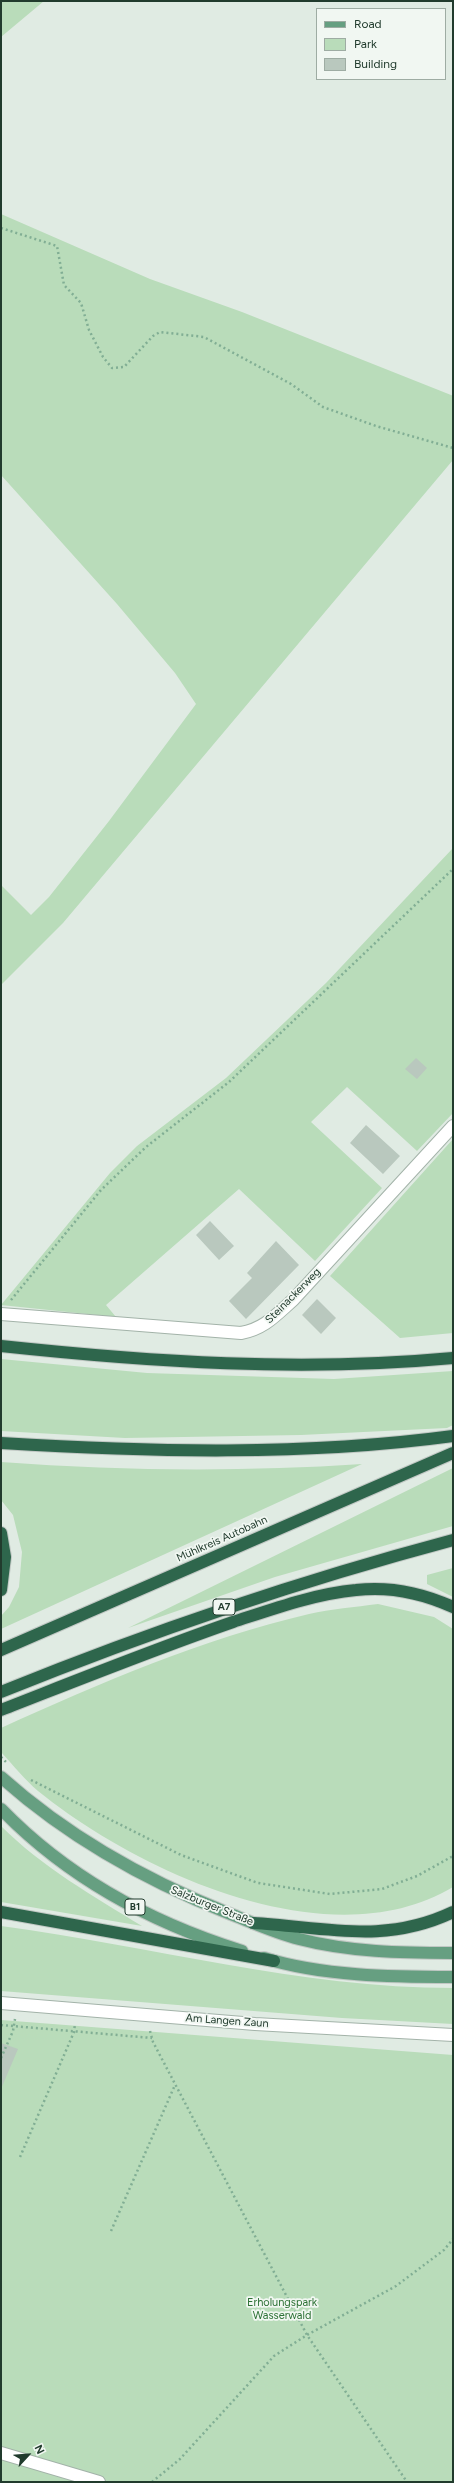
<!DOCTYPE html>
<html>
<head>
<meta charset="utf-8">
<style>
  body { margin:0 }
  #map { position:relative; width:454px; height:2483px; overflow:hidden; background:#e0ebe3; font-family:Figtree,sans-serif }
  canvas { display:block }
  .frame { position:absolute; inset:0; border:2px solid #213b2d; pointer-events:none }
  .legend { position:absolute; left:316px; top:8px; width:130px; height:72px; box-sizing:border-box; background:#f1f7f2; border:1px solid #9eaca3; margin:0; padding:5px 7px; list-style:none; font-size:12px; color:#213b2d }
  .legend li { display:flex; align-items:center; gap:8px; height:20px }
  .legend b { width:20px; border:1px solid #9eaca3 }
  .north { position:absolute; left:8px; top:2435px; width:40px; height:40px; -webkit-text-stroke:3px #f1f7f2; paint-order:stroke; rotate:64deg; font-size:11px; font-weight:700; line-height:16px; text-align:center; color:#213b2d }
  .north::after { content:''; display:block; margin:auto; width:14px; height:18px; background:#213b2d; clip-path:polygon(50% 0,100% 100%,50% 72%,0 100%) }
</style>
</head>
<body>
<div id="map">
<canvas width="454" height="2483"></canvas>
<div class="frame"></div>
<ul class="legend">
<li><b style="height:5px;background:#669f81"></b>Road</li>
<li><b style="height:11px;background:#b9dcba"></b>Park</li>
<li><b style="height:11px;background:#b9c8be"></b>Building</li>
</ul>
<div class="north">N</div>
</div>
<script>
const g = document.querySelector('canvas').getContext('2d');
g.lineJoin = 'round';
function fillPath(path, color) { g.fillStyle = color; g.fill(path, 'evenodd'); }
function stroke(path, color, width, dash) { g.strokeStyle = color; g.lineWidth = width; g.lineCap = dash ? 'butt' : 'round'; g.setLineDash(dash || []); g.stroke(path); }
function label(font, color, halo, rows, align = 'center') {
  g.font = font + ' Figtree,sans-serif'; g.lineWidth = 3.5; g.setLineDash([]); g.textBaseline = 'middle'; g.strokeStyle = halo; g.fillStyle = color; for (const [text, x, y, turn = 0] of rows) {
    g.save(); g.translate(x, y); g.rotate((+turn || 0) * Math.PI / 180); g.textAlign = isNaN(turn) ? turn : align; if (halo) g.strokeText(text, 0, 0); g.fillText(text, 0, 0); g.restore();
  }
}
fillPath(new Path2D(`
  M1,1H44L1,37Z
  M1,214L150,279L242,312L451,395L453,396V460L63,923L1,985V885L31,915L49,897L109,821L196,704L175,673L117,604L1,475Z
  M453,848V1113L417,1151L347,1087L311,1122L382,1188L315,1261L239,1189L106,1305L116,1317L1,1305L110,1173L137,1146L226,1078L326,983Z
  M453,1139V1333L400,1338L330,1276Z
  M1,1359L147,1373L334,1379L453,1371V1425L447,1428L301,1435L125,1438L1,1431Z
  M1,1462C121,1471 241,1472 362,1464L1,1629V1616L9,1607L19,1587L22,1552L13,1515L1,1500Z
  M453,1468V1526L275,1577L128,1628Z
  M453,1568V1597L427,1584V1575Z
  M378,1604L434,1617L453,1629V1887C330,1961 138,1872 38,1791C25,1780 13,1765 1,1752V1728C100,1683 202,1639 309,1614C331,1609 355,1607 378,1604Z
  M1,1826C42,1867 93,1896 142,1926L1,1902Z
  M1,1926C152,1946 300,1988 453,1988V2024L342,2018L1,1991Z
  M1,2020L453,2055V2482H1Z`), '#b9dcba');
fillPath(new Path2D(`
  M416,1058L427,1068L417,1079L405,1069Z
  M366,1125L400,1156L383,1174L350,1143Z
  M210,1221L234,1246L219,1260L196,1235Z
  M276,1241L299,1265L246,1319L229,1301L252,1278L247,1273Z
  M317,1299L336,1318L321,1334L302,1315Z
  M1,2043L18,2049L1,2089Z`), '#b9c8be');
const minor = new Path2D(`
  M1,1314L241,1333C264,1329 276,1315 293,1300L453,1126
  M1,2003L255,2024L453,2035
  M1,2453L99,2482`);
const major = new Path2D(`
  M1,1777C68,1837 145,1880 228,1913C251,1922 275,1933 299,1939C349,1952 402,1953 453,1953
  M1,1809C67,1877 152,1923 242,1951
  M264,1958C322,1976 392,1977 453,1977`);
const highway = new Path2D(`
  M1,1346C151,1362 302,1372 453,1358
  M1,1443C150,1452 304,1456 453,1436
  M1,1533L5,1557L1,1590
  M1,1650L453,1453
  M1,1692C149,1632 299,1581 453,1540
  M1,1710C78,1680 155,1649 233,1622C273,1609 314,1594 356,1590C390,1586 422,1593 453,1607
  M1,1912L274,1961
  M253,1923C325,1927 384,1945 453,1912`);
stroke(minor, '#a3b3a9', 14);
stroke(major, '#c1c8c4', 14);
stroke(highway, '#c1c8c4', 14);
stroke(new Path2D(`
  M1,228L57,246L64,285L81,303L89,330L103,357L112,368L124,367L153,336L160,332L204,337L291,384L323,407L376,426L453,448
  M11,1300L101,1190L146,1147L229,1082L453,869
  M1,1757L6,1762
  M31,1780L181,1855L258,1883L330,1894L382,1889L417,1876L453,1856
  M1,2025L152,2038
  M150,2031L153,2042L307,2335L407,2482
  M1,2058L13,2031L15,2019
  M20,2157L74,2032L75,2024
  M111,2231L175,2085
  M152,2482L180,2459L274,2356L307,2335L396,2286L444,2250L453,2239`), '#81ae94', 2.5, [2, 3]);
stroke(minor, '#fff', 12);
stroke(major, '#669f81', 12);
stroke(highway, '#2e664c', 12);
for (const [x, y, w] of [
  [224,1607,22],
  [135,1907,20]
]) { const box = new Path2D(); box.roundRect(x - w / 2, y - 8, w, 16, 3); g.fillStyle = '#f1f7f2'; g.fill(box); stroke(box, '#213b2d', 1); }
label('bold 10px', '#213b2d', null, [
  ["A7",224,1607],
  ["B1",135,1907]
]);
label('11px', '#213b2d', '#f1f7f2', [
  ["Steinackerweg",293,1296,-45],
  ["Mühlkreis Autobahn",222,1539,-24],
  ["Salzburger Straße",212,1906,22],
  ["Am Langen Zaun",227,2021,4]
]);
label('11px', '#2c7135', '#f1f7f2', [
  ["Erholungspark",282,2303],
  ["Wasserwald",282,2316]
]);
</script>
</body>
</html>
